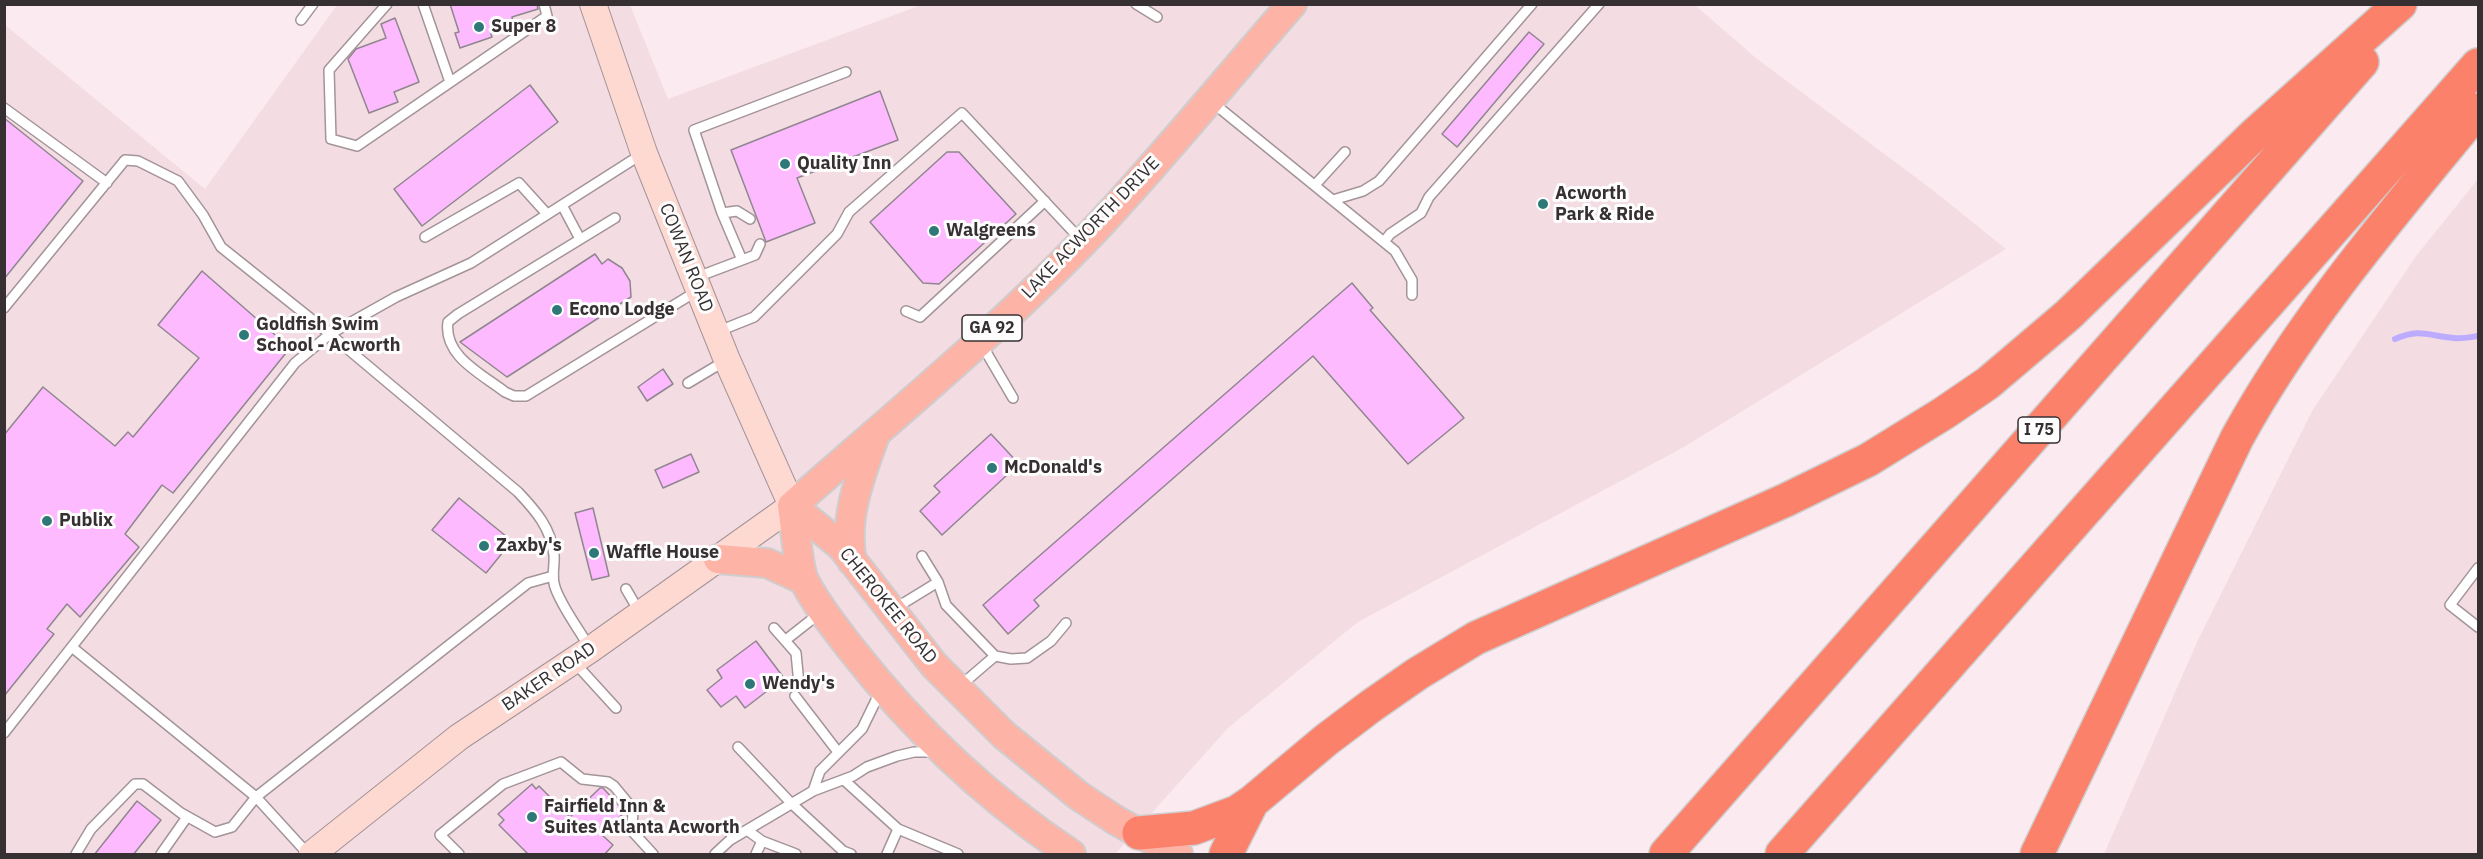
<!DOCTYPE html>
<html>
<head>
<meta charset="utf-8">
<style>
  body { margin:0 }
  #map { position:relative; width:2483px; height:859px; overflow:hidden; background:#fbebf0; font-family:"IBM Plex Sans",sans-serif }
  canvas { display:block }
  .frame { position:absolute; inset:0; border:6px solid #363032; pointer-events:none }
</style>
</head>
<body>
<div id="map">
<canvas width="2483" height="859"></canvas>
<div class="frame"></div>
</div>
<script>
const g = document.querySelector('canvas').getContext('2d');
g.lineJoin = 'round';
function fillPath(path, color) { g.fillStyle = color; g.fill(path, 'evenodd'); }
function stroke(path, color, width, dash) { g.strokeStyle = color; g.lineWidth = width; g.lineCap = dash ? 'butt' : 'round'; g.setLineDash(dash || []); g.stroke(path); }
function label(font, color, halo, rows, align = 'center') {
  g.font = font + ' "IBM Plex Sans",sans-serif'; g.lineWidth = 6; g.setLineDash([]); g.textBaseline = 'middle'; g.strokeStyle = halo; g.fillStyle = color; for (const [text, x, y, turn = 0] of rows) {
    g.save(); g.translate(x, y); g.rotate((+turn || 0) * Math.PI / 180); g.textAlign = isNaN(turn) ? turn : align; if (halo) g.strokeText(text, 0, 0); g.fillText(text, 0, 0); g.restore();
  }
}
fillPath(new Path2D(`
  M337,5H630L668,99L921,5H1695L1756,58L1934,191L2006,249L1684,447L1358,622L1228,728L1115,854H5L4,24L205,189Z
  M2478,179V854H2104L2198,640L2312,411L2416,256Z`), '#f4dce3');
stroke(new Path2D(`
  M2395,339C2421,328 2428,336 2454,338C2461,339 2471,337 2478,336`), '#bcabfe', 6);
const building = new Path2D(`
  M450,4H537L538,9L512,17L513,23L490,31L492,37L460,48L455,33L459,32Z
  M395,18L419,82L394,92L398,102L369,113L348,59L356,49L386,38L381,24Z
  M1529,32L1544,44L1457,147L1442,134Z
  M530,85L558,122L422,226L394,189Z
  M880,91L898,140L797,178L815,223L766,242L731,150Z
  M4,118L83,181L4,279Z
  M947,152H959L1016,214L939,284L923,283L870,222Z
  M595,254L602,264L608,259L622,268L630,281L631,297L507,377L460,342Z
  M202,271L290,348L173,493L162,485L125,534L139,547L80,617L67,604L47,629L54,634L4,696V435L43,387L115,446L128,432L133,437L199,358L158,325Z
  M1352,283L1373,308L1370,310L1464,418L1408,464L1313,356L1034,600L1039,606L1008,634L983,605Z
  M663,369L673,384L647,401L638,387Z
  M991,434L1019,464L942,535L920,511L940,492L934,486Z
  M691,454L699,472L663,488L655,470Z
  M459,498L512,541L486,573L432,530Z
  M593,508L609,576L592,580L575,513Z
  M756,641L784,678L745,708L736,696L721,707L707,690L722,678L717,670Z
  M532,784L536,789L539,786L570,817L600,788H603L625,812L601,834L613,845L604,855H529L499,825L504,820L498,814Z
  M137,801L161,820L133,855H94Z`);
fillPath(building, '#febaff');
stroke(building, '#8f868f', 1.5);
const lane = new Path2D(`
  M387,4L329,70L331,139L357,146L547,16L544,4
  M423,4L450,82
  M1136,4L1157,17
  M301,20L313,4
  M1212,102L1395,251L1412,280V295
  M4,108L107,183
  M1315,185L1345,152
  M1333,200L1363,191L1379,181L1532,4
  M562,205L580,239
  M722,213L737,211L750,219
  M615,218L458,314L448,322C443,356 482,374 505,392L514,396H526L697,291
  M425,237L519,183L547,214
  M1384,242L1390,234L1421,213L1429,197L1599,4
  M742,260L755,255L760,244
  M697,277L742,260L722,213L694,130L846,72
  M4,308L125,160L138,161L178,181L203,215L221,247L330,334L518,492C536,511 551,528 554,555C555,566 551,576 555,587C561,606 579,629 589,647
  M906,311L920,317L1045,201
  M719,331L754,317L837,234L849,212L962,113L1081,240
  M982,345L1013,398
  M688,383L725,361
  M922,556L938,582L946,605L995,656L1011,659L1027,658L1051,641L1066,623
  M2478,568L2450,605L2478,627
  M626,589L640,613
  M894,609L938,582
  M774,628L796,653L799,684
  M787,639L820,613
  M73,648L256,797L308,854
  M575,663L616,708
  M960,686L995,656
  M795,696L838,752
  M4,733L295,363L330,334L396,297L471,263L642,154
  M738,747L791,803L843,851L851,854
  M844,780L898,829L958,854
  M813,791L820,771L862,729L881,690
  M747,830L762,841L796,854
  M76,854L91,829L135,784H143L181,813L215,832L232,827L256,797L528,583L553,576
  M161,854L187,817
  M459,854L440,835L503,784L561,762L582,779L608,782L614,786L633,809L632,831L653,854
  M715,854L730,840L813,791L853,776L867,767L897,756L914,752H934
  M756,854L762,841
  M887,854L898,829`);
const secondary = new Path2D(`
  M312,854L459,737L591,649L792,506L727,360L644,153L593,4`);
const primary = new Path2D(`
  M792,506C897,413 1008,323 1104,220C1169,150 1229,76 1292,4
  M792,506L841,546L934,665L1004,735L1079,796L1117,821L1178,854
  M792,506C795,523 798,570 805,582C817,606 836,629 852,650C914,729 988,799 1071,854
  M718,559L767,563L804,580
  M852,561C843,518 861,474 875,435`);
const highway = new Path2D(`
  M1139,833L1194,828L1237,812L1252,802L1326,740L1371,706L1417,674L1476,638L1786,500L1868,460L1944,413L1988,383L2068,315L2254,135L2400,4
  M1226,854L1252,802
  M1666,854L2362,62
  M1782,854L2478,65
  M2037,854L2237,438C2303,318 2392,215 2478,110`);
stroke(lane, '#a29498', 12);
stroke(secondary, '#a29498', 28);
stroke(primary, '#cfcdce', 32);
stroke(highway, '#cfcdce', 36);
stroke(lane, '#fff', 9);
stroke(secondary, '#fed9d2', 26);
stroke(primary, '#fdb3a6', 28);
stroke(highway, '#fc816a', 33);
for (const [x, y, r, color] of [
  [479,27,6,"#2f7878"],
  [785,164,6,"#2f7878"],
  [1543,204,6,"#2f7878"],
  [934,231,6,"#2f7878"],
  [557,310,6,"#2f7878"],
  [244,335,6,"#2f7878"],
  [992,468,6,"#2f7878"],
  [47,521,6,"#2f7878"],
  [484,546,6,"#2f7878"],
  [594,553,6,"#2f7878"],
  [750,684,6,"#2f7878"],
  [532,817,6,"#2f7878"]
]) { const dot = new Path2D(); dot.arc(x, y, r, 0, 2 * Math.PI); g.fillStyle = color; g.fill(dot); stroke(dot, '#fdfdfd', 2); }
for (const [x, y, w] of [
  [992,328,60],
  [2039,430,42]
]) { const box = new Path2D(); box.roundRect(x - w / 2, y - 13, w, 26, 4.5); g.fillStyle = '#fdfdfd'; g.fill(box); stroke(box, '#363032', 1.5); }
label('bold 16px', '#363032', null, [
  ["GA 92",992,328],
  ["I 75",2039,430]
]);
label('bold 18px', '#363032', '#fdfdfd', [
  ["Super 8",491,27],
  ["Quality Inn",797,164],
  ["Acworth",1555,194],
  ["Park & Ride",1555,215],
  ["Walgreens",946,231],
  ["Econo Lodge",569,310],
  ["Goldfish Swim",256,325],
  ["School - Acworth",256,346],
  ["McDonald's",1004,468],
  ["Publix",59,521],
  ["Zaxby's",496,546],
  ["Waffle House",606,553],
  ["Wendy's",762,684],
  ["Fairfield Inn &",544,807],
  ["Suites Atlanta Acworth",544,828]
], 'left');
label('18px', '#363032', '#fdfdfd', [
  ["LAKE ACWORTH DRIVE",1091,228,-46],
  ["COWAN ROAD",686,258,68],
  ["CHEROKEE ROAD",888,606,51],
  ["BAKER ROAD",549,677,-34]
]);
</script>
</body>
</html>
